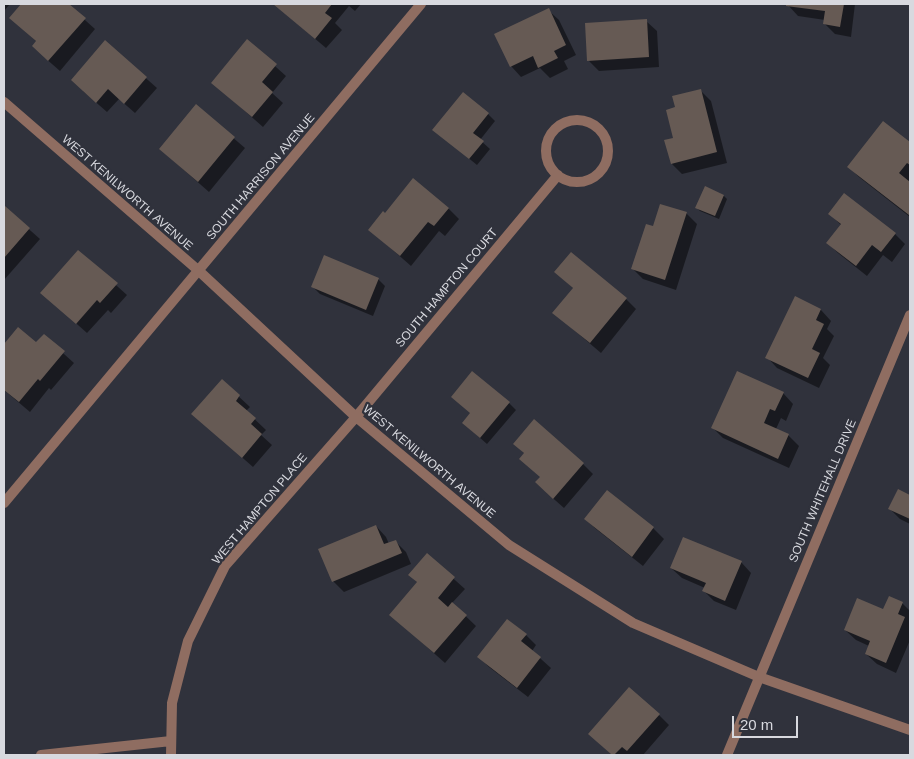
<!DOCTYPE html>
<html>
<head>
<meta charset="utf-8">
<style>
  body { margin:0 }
  #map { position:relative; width:914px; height:759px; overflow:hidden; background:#30323c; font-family:Helvetica,sans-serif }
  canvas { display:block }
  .frame { position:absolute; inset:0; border:5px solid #d8d9df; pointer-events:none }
  .scale { position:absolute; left:732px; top:716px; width:66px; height:22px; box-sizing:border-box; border:2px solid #d8d9df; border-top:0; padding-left:6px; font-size:15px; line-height:18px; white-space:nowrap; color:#d8d9df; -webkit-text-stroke:4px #30323c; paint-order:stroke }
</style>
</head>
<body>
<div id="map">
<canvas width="914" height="759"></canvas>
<div class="frame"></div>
<div class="scale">20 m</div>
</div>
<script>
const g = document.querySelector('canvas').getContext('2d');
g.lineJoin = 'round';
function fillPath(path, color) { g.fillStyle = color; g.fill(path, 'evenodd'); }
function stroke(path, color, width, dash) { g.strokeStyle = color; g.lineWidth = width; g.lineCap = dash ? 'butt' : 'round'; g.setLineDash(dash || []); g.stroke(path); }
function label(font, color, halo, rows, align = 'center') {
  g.font = font + ' Helvetica,sans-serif'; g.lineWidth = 4.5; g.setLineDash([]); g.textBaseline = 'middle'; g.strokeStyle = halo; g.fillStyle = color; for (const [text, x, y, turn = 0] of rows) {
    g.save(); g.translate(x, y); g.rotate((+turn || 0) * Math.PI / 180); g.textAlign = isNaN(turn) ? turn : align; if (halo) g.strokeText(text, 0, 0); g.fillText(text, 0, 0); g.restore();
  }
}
fillPath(new Path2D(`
  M4,4H10L4,11Z
  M23,4H67L95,29L60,71L44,57L37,42L11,18Z
  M274,4H361L355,11L349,6L335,23L342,30L326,48Z
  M787,4H855L851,37L835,34L825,24V20L798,16Z
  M548,10L559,20L576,55L564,61L568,69L550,78L540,68L521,77L511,66Z
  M646,21L657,31L659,67L599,71L589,61Z
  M247,41L286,76L272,93L283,103L263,127L213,83Z
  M105,42L157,88L135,113L119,99L107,112L83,91Z
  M700,90L711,101L727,163L682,174L672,164L677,108Z
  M196,106L245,148L209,192L160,149Z
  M488,114L495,121L480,140L490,149L477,165L434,130Z
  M884,123L910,144V217L859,177L849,167Z
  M705,188L724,196L727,199L719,219L700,211L697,208Z
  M5,208L40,239L4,280V209Z
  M448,208L459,219L445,236L439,231L411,266L370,230L385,215Z
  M686,213L697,224L676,290L643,279L633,269Z
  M830,214L895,234L905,244L892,262L883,255L867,276L838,253L828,243L841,225Z
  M78,251L127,295L111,313L108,310L87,333L42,293Z
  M325,257L378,279L385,286L373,316L320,294L313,287Z
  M556,272L626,299L636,309L601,353L554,313L574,289Z
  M795,298L821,310L831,321L827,329L834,336L823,358L830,365L819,388L777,368L767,357Z
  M18,329L37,344L44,336L74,363L51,390L49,388L30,412L4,390V346Z
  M222,381L250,407L246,411L266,430L261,435L272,445L253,467L204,424Z
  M783,393L793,404L786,421L781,418L776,429L788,435L799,446L789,468L723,438L713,428Z
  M509,403L516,410L487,444L463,423Z
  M514,443L583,464L593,474L564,508L547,493L541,478L525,454Z
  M898,490L910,495V524L900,519L890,509Z
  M607,492L653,528L664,539L643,566L596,529L585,519Z
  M376,526L386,537L389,544L395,541L406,552L411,564L344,592L333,581Z
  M427,555L465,589L452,603L476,626L445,663L391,615L418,583L410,575Z
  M741,562L751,573L736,610L714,601L704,591L705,588L682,578L671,568Z
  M902,603L910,611V640L896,673L877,664L866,654L869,646L856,640L845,630Z
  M526,635L536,645L532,651L551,668L528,697L489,667L479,657Z
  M659,715L669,725L643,755H612L600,744Z`), '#0007');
fillPath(new Path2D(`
  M21,4H69L86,18L48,61L32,46L36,41L9,18Z
  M273,4H332L325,13L332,18L315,39Z
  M786,4H844L840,27L823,24L825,11L786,6Z
  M549,8L566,45L554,51L558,58L538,68L533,56L510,67L494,34Z
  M647,19L649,57L587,61L585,23Z
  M247,39L277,64L262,82L273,92L252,117L211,83Z
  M105,40L147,77L124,104L108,89L96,103L71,80Z
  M701,89L717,152L671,164L664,140L673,138L666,110L675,107L672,96Z
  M463,92L489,113L473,133L484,141L469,159L432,130Z
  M196,104L235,137L198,182L159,149Z
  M883,121L910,142V165L907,163L899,173L910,182L909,215L847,167Z
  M413,178L449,208L434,226L428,222L400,256L368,230L383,211L385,213Z
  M705,186L724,195L715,216L695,208Z
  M844,193L896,233L881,252L872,245L856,266L826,243L841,224L828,214Z
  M660,204L687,212L665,280L631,269L646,224L653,226Z
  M5,206L30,228L4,258V207Z
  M78,250L118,283L100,303L97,300L76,324L40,293Z
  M571,252L627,298L590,343L552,313L573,288L554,272Z
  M324,255L379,278L366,310L311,287Z
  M795,296L821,309L816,320L824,324L812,349L820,353L808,378L765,358Z
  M18,327L36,342L44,334L65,351L40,381L38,379L19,402L4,390V344Z
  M472,371L510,402L480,438L462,423L470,413L451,397Z
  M737,371L784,392L775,411L770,409L764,423L789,434L778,459L711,428Z
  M222,379L240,395L236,401L256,418L251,424L262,434L242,458L191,414Z
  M534,419L584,463L553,499L535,482L540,477L519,459L524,453L513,444Z
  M898,489L910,495V519L888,509Z
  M607,490L654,527L632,557L584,519Z
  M376,525L384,544L396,540L402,553L332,582L318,549Z
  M683,537L742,561L725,601L702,591L706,583L670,568Z
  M427,553L455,577L438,598L448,607L452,602L467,615L434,653L389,615L417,582L408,575Z
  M889,596L903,602L898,614L905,617L886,663L865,654L870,641L844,630L857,598L883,609Z
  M507,619L527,634L521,641L541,657L517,688L477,657Z
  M629,687L660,714L627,751L622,747L614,755H612L588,734Z`), '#665a54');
stroke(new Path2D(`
  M4,102L199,271L356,417L509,545L633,623L759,677L910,730
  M546 151a31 31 0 1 1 62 0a31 31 0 1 1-62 0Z
  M4,503L421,4
  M41,755L171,741
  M171,755L172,703L188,641L225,566L356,417L558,175
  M727,755L910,315`), '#8f6d61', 10);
label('12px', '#d8d9df', '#30323c', [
  ["SOUTH HARRISON AVENUE",261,177,-50],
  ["WEST KENILWORTH AVENUE",127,193,41],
  ["SOUTH HAMPTON COURT",447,288,-50],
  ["WEST KENILWORTH AVENUE",429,462,40],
  ["SOUTH WHITEHALL DRIVE",823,491,-67],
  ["WEST HAMPTON PLACE",260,509,-50]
]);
</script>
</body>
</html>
